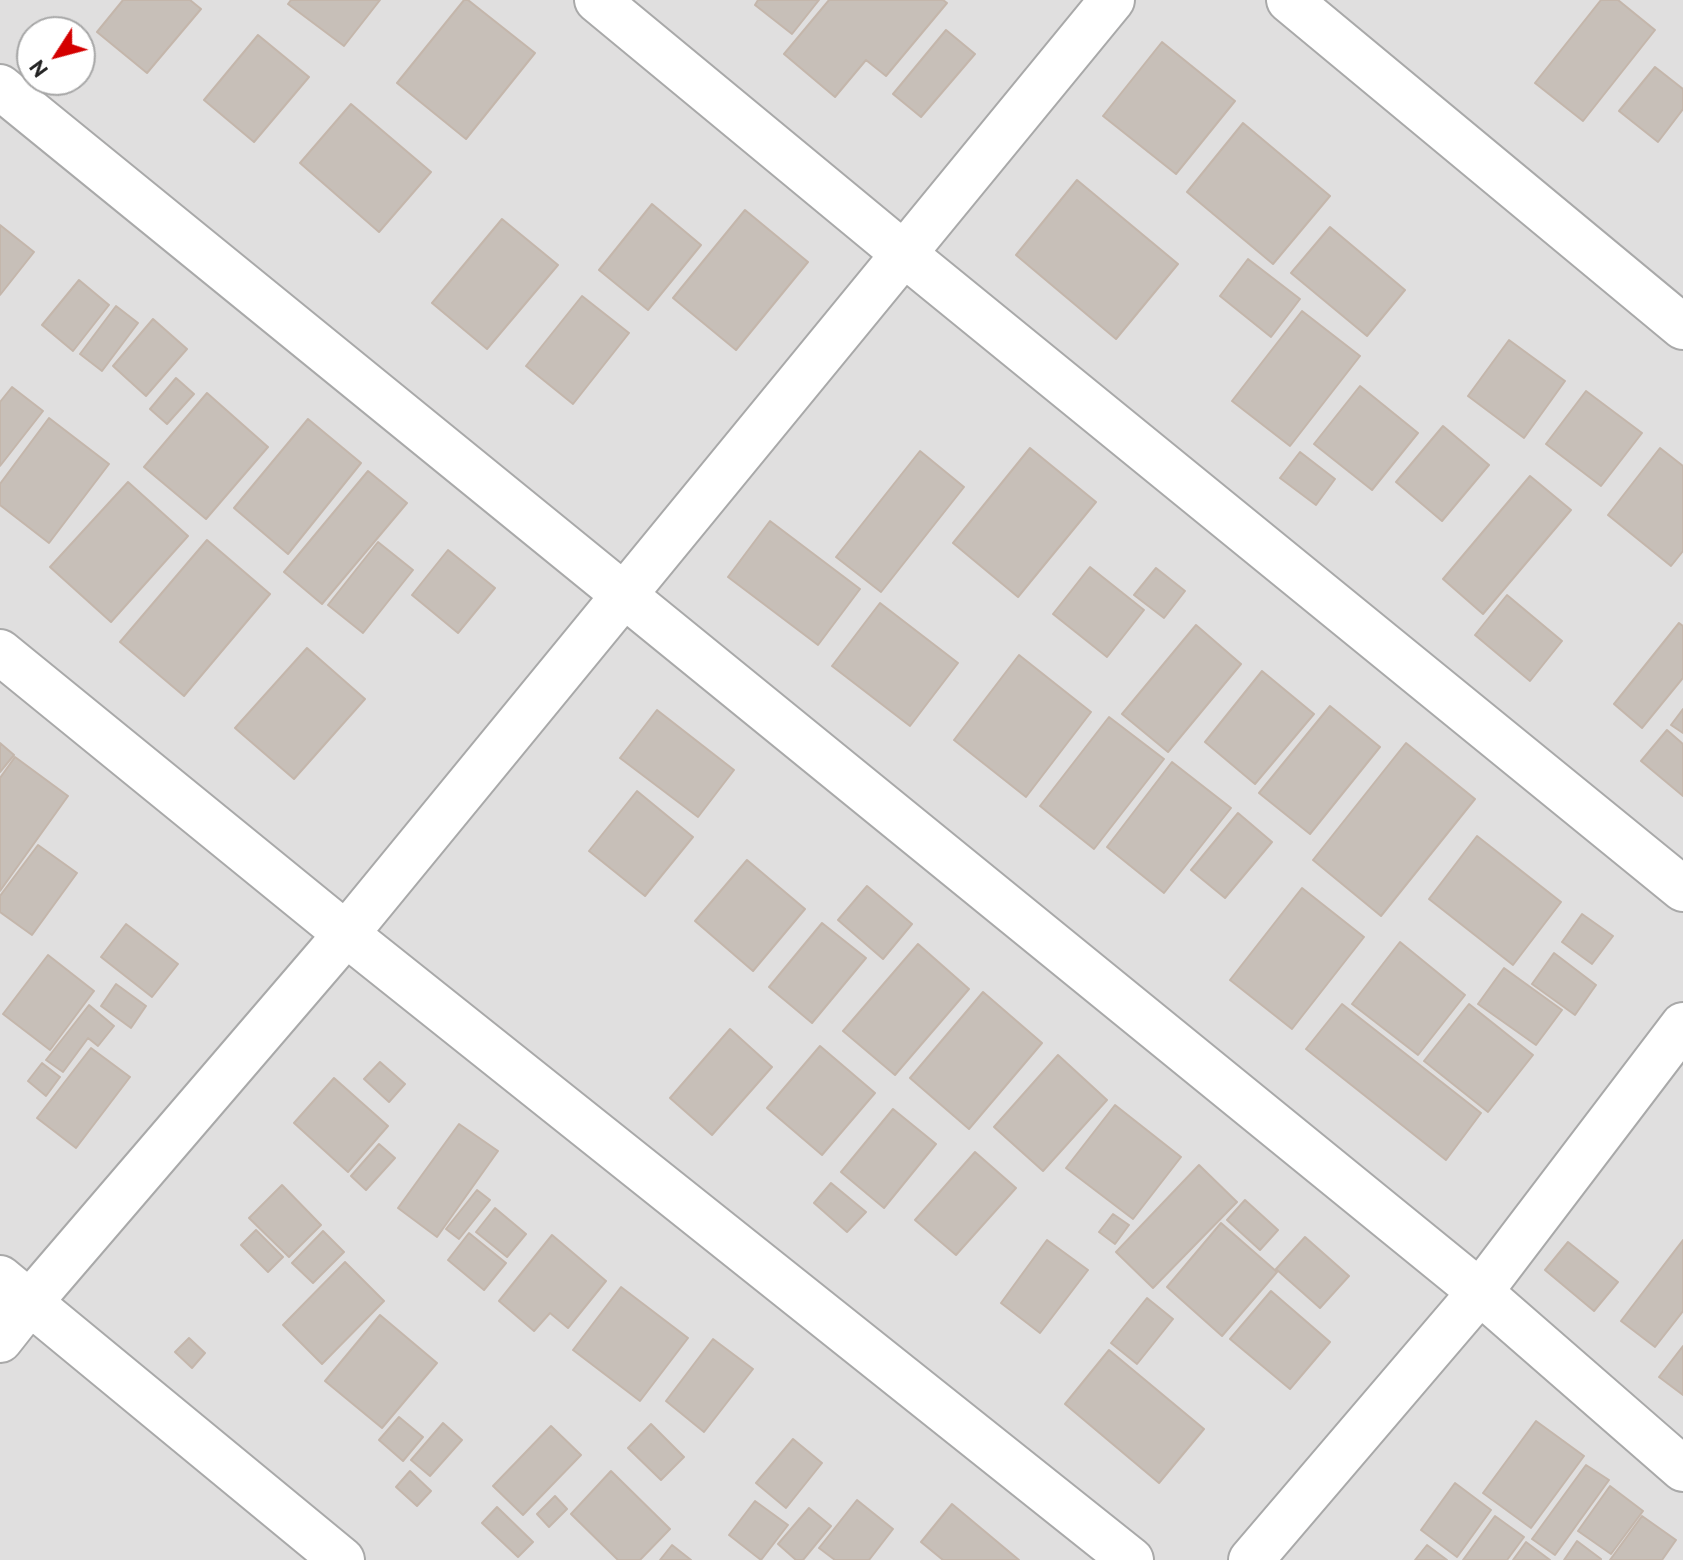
<!DOCTYPE html>
<html>
<head>
<meta charset="utf-8">
<style>
  body { margin:0 }
  #map { position:relative; width:1683px; height:1560px; overflow:hidden; background:#f2efe9; font-family:"PT Sans",sans-serif }
  canvas { display:block }
  .north { position:absolute; left:16px; top:16px; width:80px; height:80px; box-sizing:border-box; background:#fff; border:2px solid #a7a7a7; border-radius:50%; rotate:234deg; font-size:22px; font-weight:700; line-height:32px; text-align:center; color:#222 }
  .north::after { content:''; display:block; margin:auto; width:28px; height:36px; background:#d40000; clip-path:polygon(50% 0,100% 100%,50% 72%,0 100%) }
</style>
</head>
<body>
<div id="map">
<canvas width="1683" height="1560"></canvas>
<div class="north">N</div>
</div>
<script>
const g = document.querySelector('canvas').getContext('2d');
g.lineJoin = 'round';
function fillPath(path, color) { g.fillStyle = color; g.fill(path, 'evenodd'); }
function stroke(path, color, width, dash) { g.strokeStyle = color; g.lineWidth = width; g.lineCap = dash ? 'butt' : 'round'; g.setLineDash(dash || []); g.stroke(path); }
fillPath(new Path2D(`
  M0,0H1683V1560H0ZM32,32H80V80H32Z`), '#e0dfdf');
const building = new Path2D(`
  M123,0H190L201,9L147,73L97,32Z
  M291,0H380L344,46L288,4Z
  M464,0H468L535,53L466,139L397,83Z
  M758,0H819L792,34L755,5Z
  M829,0H943L947,3L886,76L866,60L835,97L784,54Z
  M1601,0H1618L1655,30L1583,121L1535,83Z
  M946,30L975,54L921,117L893,94Z
  M258,35L309,77L254,142L204,100Z
  M1162,42L1235,101L1176,174L1103,116Z
  M1655,67L1683,89V109L1658,142L1619,111Z
  M351,104L431,172L379,232L300,163Z
  M1243,123L1330,196L1273,264L1187,192Z
  M1077,180L1178,264L1116,339L1016,255Z
  M652,204L701,245L648,310L599,270Z
  M745,210L808,262L736,350L673,298Z
  M502,219L558,265L487,349L432,303Z
  M0,225L34,252L0,295Z
  M1330,227L1405,290L1367,336L1291,273Z
  M1248,259L1300,299L1271,337L1220,296Z
  M79,280L109,305L73,351L42,325Z
  M582,296L629,333L573,404L526,366Z
  M116,306L138,323L102,371L80,354Z
  M1302,311L1360,356L1290,446L1232,401Z
  M153,319L187,349L146,396L113,366Z
  M1509,340L1565,381L1524,438L1468,396Z
  M176,378L194,394L167,424L150,409Z
  M1360,386L1418,433L1372,490L1314,444Z
  M12,387L43,411L0,466V402Z
  M1586,391L1642,433L1601,486L1546,444Z
  M207,393L268,447L206,519L144,467Z
  M49,418L109,464L49,543L0,505V484Z
  M308,419L361,463L288,554L234,508Z
  M1443,426L1489,465L1442,521L1396,482Z
  M1030,448L1096,502L1018,597L953,543Z
  M1660,448L1683,466V551L1671,566L1608,515Z
  M920,451L964,487L881,592L836,557Z
  M1300,452L1335,479L1316,505L1280,478Z
  M368,471L407,503L322,604L284,572Z
  M1530,476L1571,510L1483,614L1443,579Z
  M128,482L188,536L111,622L50,567Z
  M770,521L860,589L818,645L728,577Z
  M207,540L270,594L184,696L120,642Z
  M378,542L413,570L363,633L328,605Z
  M448,550L495,588L458,633L412,595Z
  M1090,567L1144,610L1107,657L1053,614Z
  M1156,568L1185,591L1164,618L1134,595Z
  M1507,595L1562,641L1530,681L1475,635Z
  M880,603L958,663L910,726L832,666Z
  M1679,623L1683,626V678L1642,728L1614,704Z
  M1196,625L1241,664L1168,752L1122,714Z
  M307,648L365,699L294,779L235,728Z
  M1019,655L1091,712L1026,797L954,740Z
  M1262,671L1314,714L1255,784L1205,742Z
  M1330,706L1380,747L1310,834L1259,793Z
  M1683,709V733L1671,725Z
  M657,710L734,770L698,817L620,758Z
  M1109,717L1164,759L1094,849L1040,806Z
  M1667,730L1683,744V796L1641,761Z
  M0,743L14,755L0,772Z
  M1406,743L1475,799L1381,916L1313,860Z
  M15,757L68,796L0,891V778Z
  M1172,762L1231,808L1164,893L1107,847Z
  M637,791L693,837L645,896L589,851Z
  M1238,813L1272,842L1225,898L1191,870Z
  M1477,836L1561,902L1513,965L1429,899Z
  M38,845L77,873L32,935L0,912V896Z
  M747,860L805,909L753,971L695,921Z
  M867,886L912,924L883,959L838,920Z
  M1302,888L1364,937L1292,1029L1230,980Z
  M1582,914L1613,936L1592,964L1562,942Z
  M822,923L866,958L812,1023L769,987Z
  M126,924L178,964L152,997L101,957Z
  M1400,942L1465,995L1418,1055L1352,1004Z
  M918,944L969,989L895,1075L843,1031Z
  M1554,953L1596,985L1575,1015L1532,984Z
  M48,955L94,991L50,1050L3,1014Z
  M1504,968L1562,1010L1536,1045L1478,1004Z
  M116,984L146,1006L131,1028L101,1006Z
  M983,992L1042,1043L969,1129L910,1078Z
  M1342,1004L1481,1113L1446,1160L1306,1049Z
  M1469,1004L1533,1055L1488,1112L1424,1061Z
  M89,1005L114,1026L98,1046L88,1038L63,1072L46,1060Z
  M730,1029L772,1067L712,1135L670,1098Z
  M820,1046L875,1093L822,1155L767,1108Z
  M91,1048L130,1077L76,1148L37,1118Z
  M1058,1055L1107,1100L1043,1171L994,1127Z
  M380,1062L405,1084L389,1102L364,1079Z
  M42,1063L60,1077L46,1096L28,1081Z
  M334,1078L388,1126L348,1172L294,1123Z
  M1115,1105L1181,1157L1133,1219L1066,1168Z
  M893,1109L936,1144L884,1208L841,1172Z
  M459,1124L498,1151L437,1237L398,1208Z
  M379,1144L395,1158L366,1190L351,1176Z
  M975,1152L1016,1188L956,1255L915,1220Z
  M1199,1165L1237,1202L1153,1288L1116,1252Z
  M831,1183L866,1212L847,1232L814,1203Z
  M282,1185L321,1225L289,1257L249,1218Z
  M477,1190L490,1200L459,1239L446,1229Z
  M1245,1200L1278,1230L1260,1250L1227,1220Z
  M495,1208L526,1234L507,1257L476,1232Z
  M1113,1214L1129,1225L1115,1244L1099,1232Z
  M1221,1223L1277,1272L1222,1336L1167,1287Z
  M256,1230L283,1257L268,1272L241,1245Z
  M323,1231L344,1252L313,1283L292,1263Z
  M469,1233L506,1263L484,1290L448,1260Z
  M552,1235L606,1281L568,1328L550,1313L534,1331L499,1301Z
  M1305,1237L1349,1276L1320,1308L1276,1269Z
  M1047,1240L1088,1270L1040,1333L1001,1303Z
  M1683,1240V1311L1655,1347L1621,1321Z
  M1568,1242L1618,1282L1594,1311L1545,1270Z
  M345,1262L384,1301L322,1364L283,1325Z
  M621,1287L688,1338L640,1401L573,1350Z
  M1271,1291L1330,1342L1290,1389L1230,1339Z
  M1147,1298L1173,1319L1137,1364L1111,1343Z
  M380,1315L437,1363L382,1428L325,1381Z
  M189,1338L205,1353L192,1368L175,1352Z
  M713,1339L753,1369L704,1432L666,1401Z
  M1683,1346V1395L1659,1377Z
  M1109,1350L1204,1429L1159,1483L1065,1404Z
  M399,1417L423,1437L403,1461L379,1440Z
  M1536,1421L1584,1456L1531,1528L1483,1493Z
  M443,1423L462,1440L430,1476L411,1460Z
  M651,1424L684,1457L661,1480L628,1448Z
  M551,1426L581,1455L523,1515L493,1486Z
  M793,1439L822,1463L786,1508L756,1483Z
  M1586,1465L1609,1480L1555,1555L1532,1539Z
  M410,1471L431,1491L417,1506L396,1487Z
  M611,1471L670,1529L640,1560H618L571,1514Z
  M1455,1483L1491,1510L1457,1557L1421,1530Z
  M1610,1486L1643,1511L1611,1554L1578,1531Z
  M555,1496L567,1509L549,1527L537,1514Z
  M857,1500L893,1529L869,1560H835L819,1548Z
  M755,1501L788,1525L761,1560L729,1535Z
  M952,1504L1019,1560H943L921,1542Z
  M497,1507L533,1542L518,1557L482,1523Z
  M809,1508L831,1526L803,1560H796L778,1544Z
  M1495,1516L1524,1537L1507,1560H1463Z
  M1642,1516L1676,1540L1662,1560H1610Z
  M1577,1541L1601,1559V1560H1564Z
  M1526,1542L1550,1560H1513Z
  M672,1545L691,1560H660Z
  M1427,1545L1447,1560H1415Z`);
fillPath(building, '#c7bfb8');
stroke(building, '#c4b6ab', 2);
const street = new Path2D(`
  M597,0L904,254L1683,889
  M1289,0L1683,327
  M0,87L1480,1292L1683,1469
  M0,652L346,934L1131,1560
  M0,1278L342,1560
  M0,1340L30,1302L346,934L1112,0
  M1251,1560L1480,1292L1683,1025`);
stroke(street, '#a9a9a9', 48);
stroke(street, '#fff', 44);
</script>
</body>
</html>
